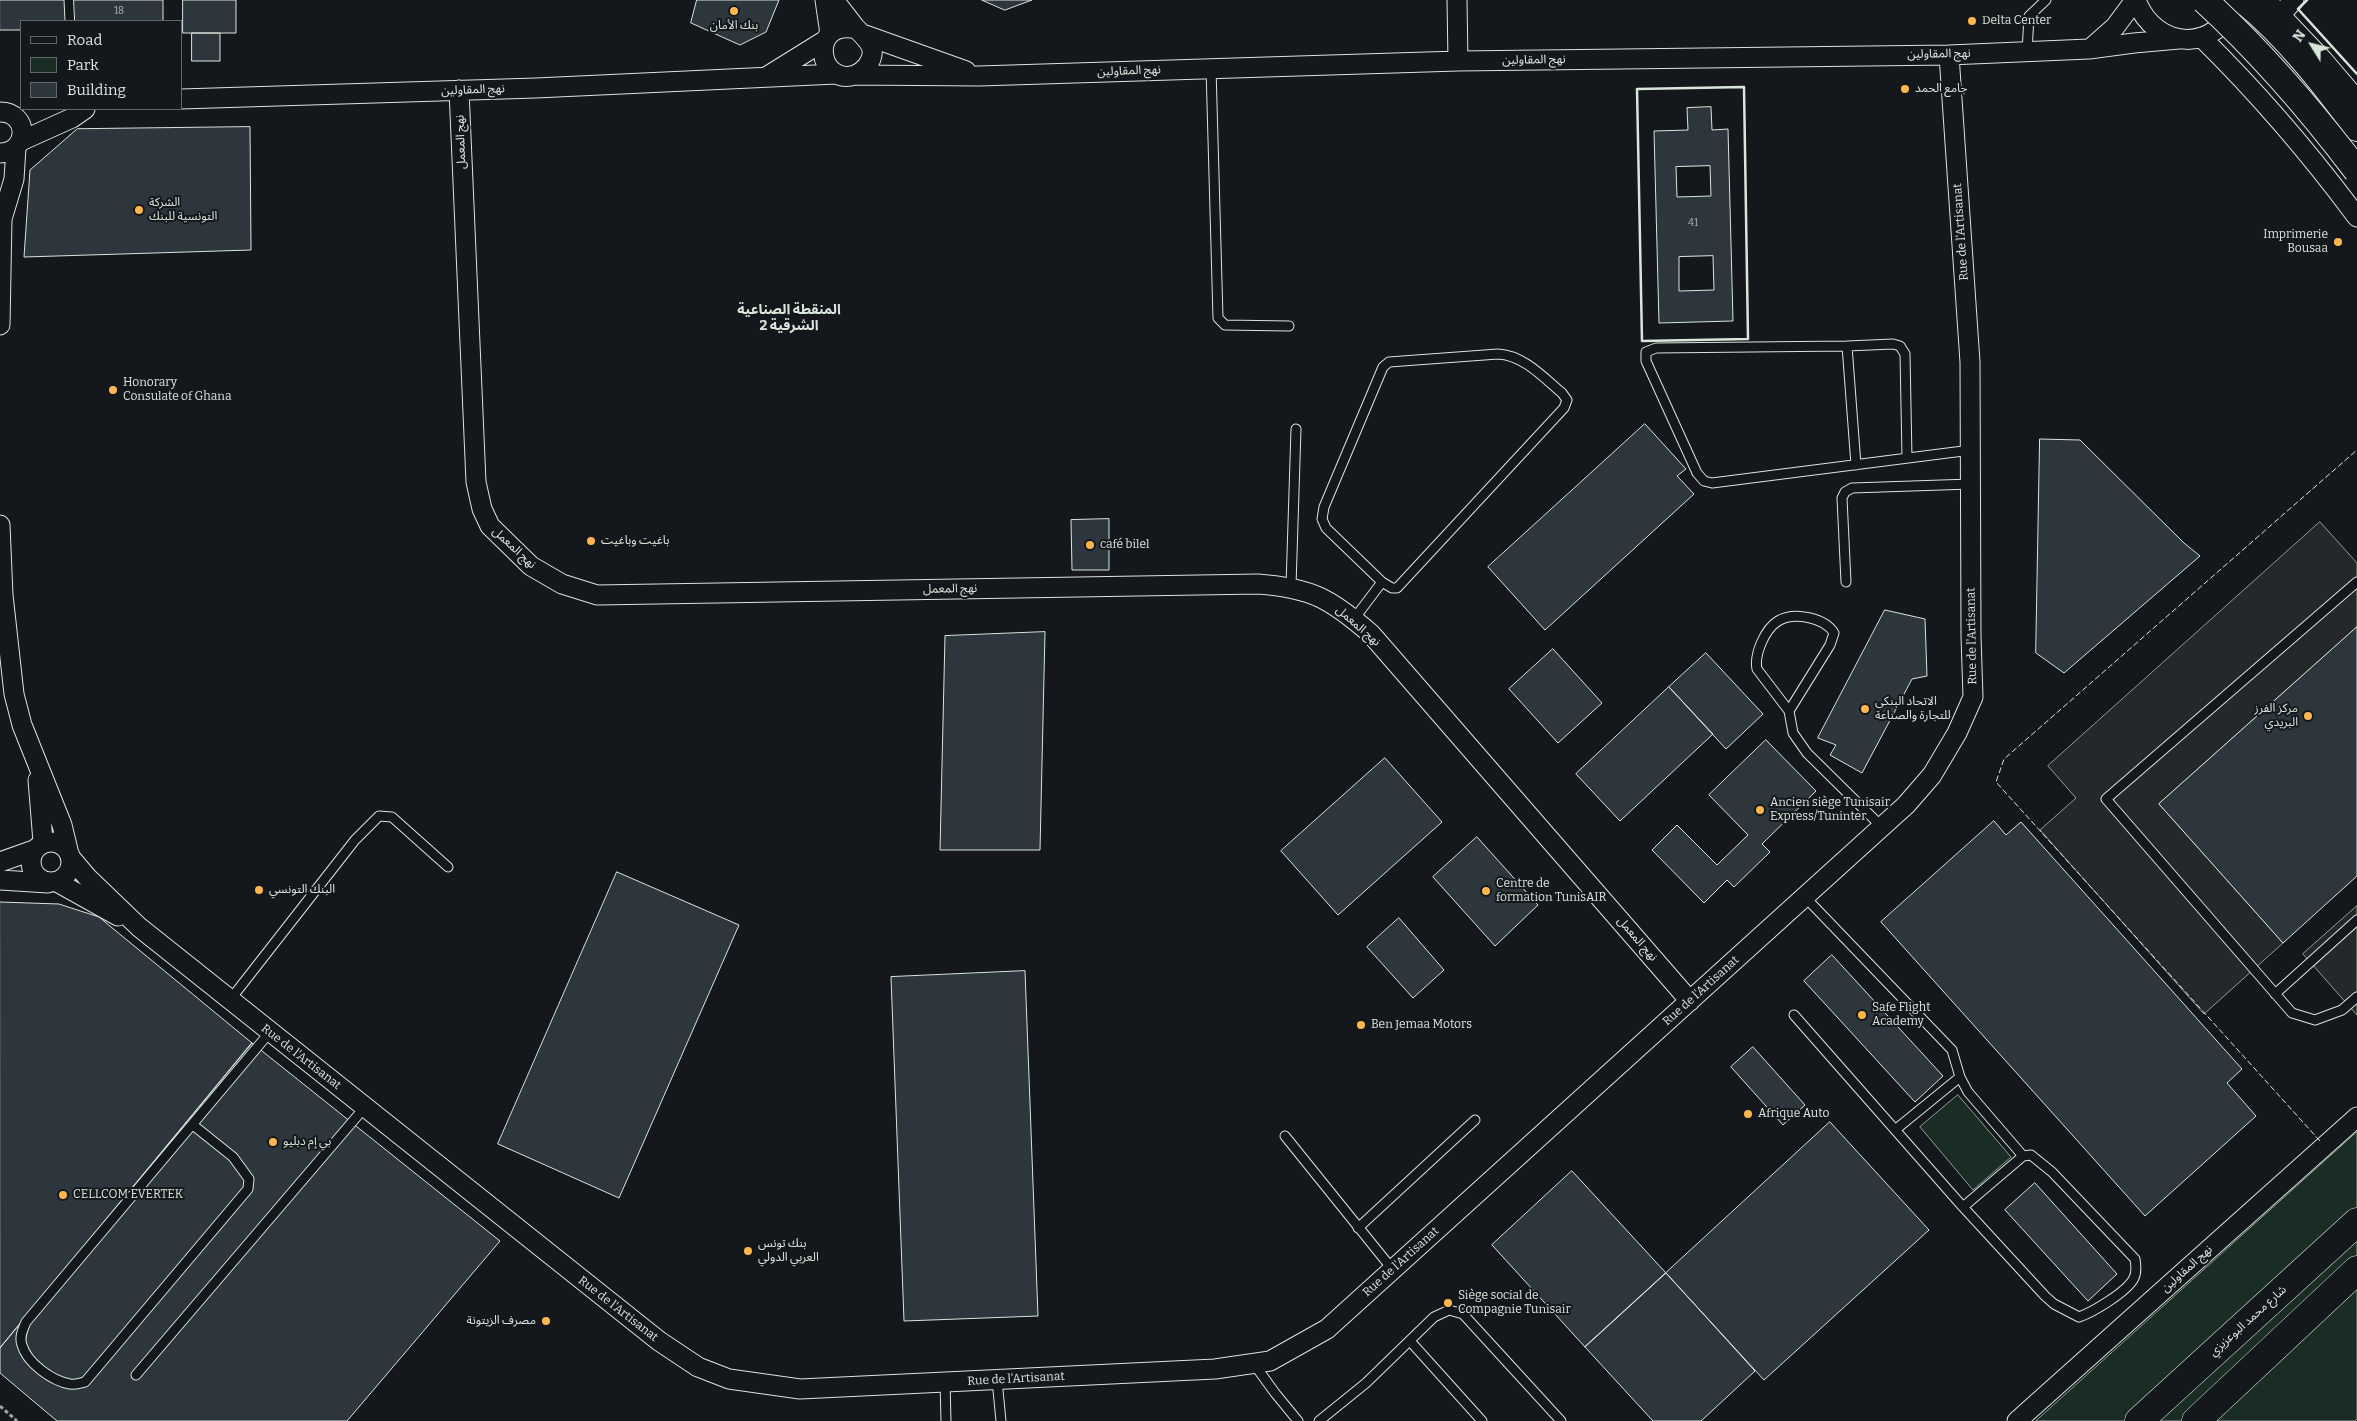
<!DOCTYPE html>
<html>
<head>
<meta charset="utf-8">
<style>
  body { margin:0 }
  #map { position:relative; width:2357px; height:1421px; overflow:hidden; background:#14181c; font-family:Bitter,serif }
  canvas { display:block }
  .legend { position:absolute; left:20px; top:20px; width:162px; height:90px; box-sizing:border-box; background:#14181c; border:1px solid #626a69; margin:0; padding:6px 9px; list-style:none; font-size:15px; color:#d8e6dc }
  .legend li { display:flex; align-items:center; gap:10px; height:25px }
  .legend b { width:25px; border:1px solid #626a69 }
  .north { position:absolute; left:2287px; top:20px; width:50px; height:50px; -webkit-text-stroke:4px #14181c; paint-order:stroke; rotate:306deg; font-size:14px; font-weight:700; line-height:20px; text-align:center; color:#d8e6dc }
  .north::after { content:''; display:block; margin:auto; width:18px; height:22px; background:#d8e6dc; clip-path:polygon(50% 0,100% 100%,50% 72%,0 100%) }
</style>
</head>
<body>
<div id="map">
<canvas width="2357" height="1421"></canvas>
<ul class="legend">
<li><b style="height:6px;background:#14181c"></b>Road</li>
<li><b style="height:14px;background:#1a2d24"></b>Park</li>
<li><b style="height:14px;background:#2c363c"></b>Building</li>
</ul>
<div class="north">N</div>
</div>
<script>
const g = document.querySelector('canvas').getContext('2d');
g.lineJoin = 'round';
function fillPath(path, color) { g.fillStyle = color; g.fill(path, 'evenodd'); }
function stroke(path, color, width, dash) { g.strokeStyle = color; g.lineWidth = width; g.lineCap = dash ? 'butt' : 'round'; g.setLineDash(dash || []); g.stroke(path); }
function label(font, color, halo, rows, align = 'center') {
  g.font = font + ' Bitter,"Noto Sans Arabic",serif'; g.lineWidth = 4; g.setLineDash([]); g.textBaseline = 'middle'; g.strokeStyle = halo; g.fillStyle = color; for (const [text, x, y, turn = 0] of rows) {
    g.save(); g.translate(x, y); g.rotate((+turn || 0) * Math.PI / 180); g.textAlign = isNaN(turn) ? turn : align; if (halo) g.strokeText(text, 0, 0); g.fillText(text, 0, 0); g.restore();
  }
}
const green = new Path2D(`
  M1958,1095L2011,1157L1973,1190L1920,1127Z
  M2357,1132V1419L2355,1421H2036Z`);
fillPath(green, '#1a2d24');
stroke(green, '#939e99', 1);
const parking = new Path2D(`
  M2320,522L2357,563V627L2159,804L2283,943L2204,1014L2040,830L2076,798L2048,766Z
  M2357,906V1015L2303,954Z`);
fillPath(parking, '#24282b');
stroke(parking, '#939e99', 1);
const building = new Path2D(`
  M0,0H64L65,21H21V30H0Z
  M74,0H163V21H75Z
  M183,0H236V33H183Z
  M697,0H779L766,32L740,45L691,23Z
  M982,0H1032L1005,10Z
  M192,33H220V61H192Z
  M1711,107L1712,130L1728,129L1733,321L1659,323L1654,131L1688,130L1687,108ZM1710,166L1711,196L1677,197L1676,167ZM1713,256L1714,290L1679,291V257Z
  M250,127L251,250L24,257L30,170L77,129Z
  M1645,424L1686,469L1677,476L1694,494L1545,630L1488,567Z
  M2040,439L2080,440L2184,543L2200,556L2064,673L2036,653Z
  M1109,519V570H1072L1071,520Z
  M1885,610L1925,619L1927,676L1912,679L1862,773L1830,755L1836,745L1818,738Z
  M2357,627V876L2283,943L2159,804Z
  M1045,632L1040,850H940L945,636Z
  M1553,649L1602,703L1558,743L1509,689Z
  M1706,653L1763,714L1726,749L1669,687Z
  M1669,687L1713,734L1620,821L1576,774Z
  M1766,740L1816,791L1762,844L1770,852L1734,887L1727,880L1704,903L1652,850L1677,825L1717,865L1748,835L1709,795Z
  M1385,758L1442,822L1338,915L1281,851Z
  M1994,821L2006,835L2021,822L2242,1069L2227,1083L2256,1116L2145,1216L1881,922Z
  M1477,837L1538,905L1495,946L1433,877Z
  M617,872L739,925L619,1198L498,1144Z
  M0,902L59,904L99,917L252,1043L0,1348Z
  M1399,918L1444,970L1413,998L1367,947Z
  M1832,955L1943,1076L1915,1102L1804,981Z
  M1025,971L1038,1316L904,1321L891,977Z
  M252,1043L500,1241L347,1421H57L0,1373V1348Z
  M1753,1047L1805,1105L1783,1125L1731,1067Z
  M1830,1122L1929,1230L1764,1380L1666,1273Z
  M1572,1171L1666,1273L1585,1347L1492,1245Z
  M2035,1183L2117,1274L2088,1301L2005,1210Z
  M1666,1273L1755,1371L1701,1421H1653L1585,1347Z`);
fillPath(building, '#2c363c');
stroke(building, '#d8e6dc', 1);
const lane = new Path2D(`
  M2027,52L2029,16L2046,0
  M1211,68L1218,318L1225,325L1289,326
  M1847,346L1656,348L1646,352V361L1697,473L1704,481L1712,483L1971,450
  M1856,465L1847,346L1893,344L1900,346L1905,354L1907,458
  M1846,582L1842,498L1845,492L1852,488L1971,484
  M2357,582L2106,799L2292,1013L2315,1020L2342,1010L2357,997
  M1291,586L1296,429
  M1354,619L1382,582L1326,528L1322,519L1324,507L1383,367L1389,362L1498,354C1523,355 1543,377 1562,393L1567,400L1564,408L1397,588H1392L1382,582
  M1789,711L1830,645L1834,633C1825,618 1794,611 1778,621C1765,629 1754,654 1757,669L1789,711L1793,733L1807,753L1882,827
  M1805,897L1952,1050L1960,1077L1968,1092L2023,1156
  M2275,994L2357,920
  M230,1000L355,840L379,816L392,817L448,867
  M1794,1015L1963,1207L2045,1296L2054,1304L2079,1317C2093,1312 2127,1292 2134,1278C2137,1272 2136,1265 2135,1259L2052,1172L2031,1155L2023,1156L1963,1207
  M193,1125L233,1157L249,1179L248,1189L85,1382C80,1383 74,1385 70,1384C52,1381 27,1363 22,1345C19,1337 23,1329 26,1322L270,1032
  M1895,1130L1960,1077
  M1285,1136L1393,1270
  M1358,1228L1475,1120
  M1410,1341L1482,1421
  M1254,1364L1275,1393L1298,1421
  M136,1375L365,1107
  M997,1380L1001,1421
  M945,1382L946,1421
  M1319,1421L1366,1383L1434,1317L1449,1310L1463,1314L1561,1421`);
const street = new Path2D(`
  M825,0L830,34
  M834,0C841,9 848,18 855,27C866,39 880,48 867,66C864,70 860,73 855,75C817,87 808,18 857,29
  M1457,0L1458,61
  M2136,0C2155,51 2219,54 2235,0
  M2266,0L2323,60L2357,100
  M2281,14L2294,0
  M865,35L966,71
  M2201,37C2259,94 2308,151 2357,217
  M2090,49L2115,27L2135,0
  M855,75L979,76L1458,61L1949,55L2089,49L2134,43L2179,39
  M766,77L824,41
  M459,90L476,482L482,509L490,526L531,566L562,584L597,595L1258,584C1312,588 1331,599 1371,634L1690,1001
  M181,99L536,88L836,74
  M0,112C29,112 30,152 0,153
  M21,141L72,118L85,109
  M0,325L2,219L14,179L16,148
  M0,525L3,595L14,694L22,725L62,825L68,850
  M38,780L43,842
  M31 862a20 20 0 1 1 40 0a20 20 0 1 1-40 0Z
  M71,858L87,877L139,927L659,1341L698,1367L729,1379L800,1389L1215,1369L1270,1361L1327,1329L1906,805L1932,775L1957,733L1973,697L1971,636L1970,362L1949,55
  M0,862L34,850
  M0,880L48,883
  M57,882L118,916
  M2017,1421L2357,1117`);
const secondary = new Path2D(`
  M2243,0C2287,36 2323,82 2357,128`);
const highway = new Path2D(`
  M2139,1421L2357,1222
  M2196,1421L2357,1270`);
stroke(lane, '#d8e6dc', 11);
stroke(street, '#d8e6dc', 21);
stroke(secondary, '#d8e6dc', 28);
stroke(highway, '#d8e6dc', 29);
stroke(new Path2D(`
  M0,1406L17,1421`), '#9da8a2', 3, [4, 2.5]);
stroke(lane, '#14181c', 9);
stroke(street, '#14181c', 19);
stroke(secondary, '#14181c', 26);
stroke(highway, '#14181c', 28);
const secondaryBridge = new Path2D(`
  M2204,0C2261,52 2310,109 2357,171`);
stroke(secondaryBridge, '#d8e6dc', 28, []);
stroke(secondaryBridge, '#14181c', 26);
stroke(new Path2D(`
  M2320,1141L1996,782L2004,759L2357,450`), '#d8e6dc', 1, [6, 2.5]);
stroke(new Path2D(`
  M2307,0L2298,9L2357,74
  M1744,87L1748,339L1642,341L1637,89Z`), '#d8e6dc', 2.5);
for (const [x, y, r, color] of [
  [734,11,5,"#ffb74d"],
  [1972,21,5,"#ffb74d"],
  [1905,89,5,"#ffb74d"],
  [139,210,5,"#ffb74d"],
  [2338,242,5,"#ffb74d"],
  [113,390,5,"#ffb74d"],
  [591,541,5,"#ffb74d"],
  [1090,545,5,"#ffb74d"],
  [1865,709,5,"#ffb74d"],
  [2308,716,5,"#ffb74d"],
  [1760,810,5,"#ffb74d"],
  [259,890,5,"#ffb74d"],
  [1486,891,5,"#ffb74d"],
  [1862,1015,5,"#ffb74d"],
  [1361,1025,5,"#ffb74d"],
  [1748,1114,5,"#ffb74d"],
  [273,1142,5,"#ffb74d"],
  [63,1195,5,"#ffb74d"],
  [748,1251,5,"#ffb74d"],
  [1448,1303,5,"#ffb74d"],
  [546,1321,5,"#ffb74d"]
]) { const dot = new Path2D(); dot.arc(x, y, r, 0, 2 * Math.PI); g.fillStyle = color; g.fill(dot); stroke(dot, '#14181c', 2); }
label('10px', '#adbab4', null, [
  ["18",119,11],
  ["41",1693,223]
]);
label('12px', '#d8e6dc', '#14181c', [
  ["Delta Center",1982,21],
  ["بنك الأمان",734,26,"center"],
  ["جامع الحمد",1915,89],
  ["الشركة",149,203],
  ["التونسية للبنك",149,217],
  ["Imprimerie",2328,235,"right"],
  ["Bousaa",2328,249,"right"],
  ["Honorary",123,383],
  ["Consulate of Ghana",123,397],
  ["باغيت وباغيت",601,541],
  ["café bilel",1100,545],
  ["الاتحاد البنكي",1875,702],
  ["للتجارة والصناعة",1875,716],
  ["مركز الفرز",2298,709,"right"],
  ["البريدي",2298,723,"right"],
  ["Ancien siège Tunisair",1770,803],
  ["Express/Tuninter",1770,817],
  ["Centre de",1496,884],
  ["formation TunisAIR",1496,898],
  ["البنك التونسي",269,890],
  ["Safe Flight",1872,1008],
  ["Academy",1872,1022],
  ["Ben Jemaa Motors",1371,1025],
  ["Afrique Auto",1758,1114],
  ["بي إم دبليو",283,1142],
  ["CELLCOM EVERTEK",73,1195],
  ["بنك تونس",758,1244],
  ["العربي الدولي",758,1258],
  ["Siège social de",1458,1296],
  ["Compagnie Tunisair",1458,1310],
  ["مصرف الزيتونة",536,1321,"right"]
], 'left');
label('12px', '#d8e6dc', '#14181c', [
  ["نهج المقاولين",1939,54,-1],
  ["نهج المقاولين",1534,60,-1],
  ["نهج المقاولين",1129,71,-2],
  ["نهج المقاولين",473,90,-2],
  ["نهج المعمل",461,142,-92],
  ["Rue de l'Artisanat",1961,232,-94],
  ["نهج المعمل",514,548,43],
  ["نهج المعمل",950,589,-1],
  ["نهج المعمل",1358,626,41],
  ["Rue de l'Artisanat",1972,636,-91],
  ["نهج المعمل",1637,939,49],
  ["Rue de l'Artisanat",1701,991,-42],
  ["Rue de l'Artisanat",301,1057,38],
  ["Rue de l'Artisanat",1401,1262,-42],
  ["نهج المقاولين",2187,1269,-42],
  ["Rue de l'Artisanat",618,1309,38],
  ["شارع محمد البوعزيزي",2248,1321,-42],
  ["Rue de l'Artisanat",1016,1379,-3]
]);
label('bold 14px', '#d8e6dc', '#14181c', [
  ["المنقطة الصناعية",789,310],
  ["الشرقية 2",789,326]
]);
</script>
</body>
</html>
